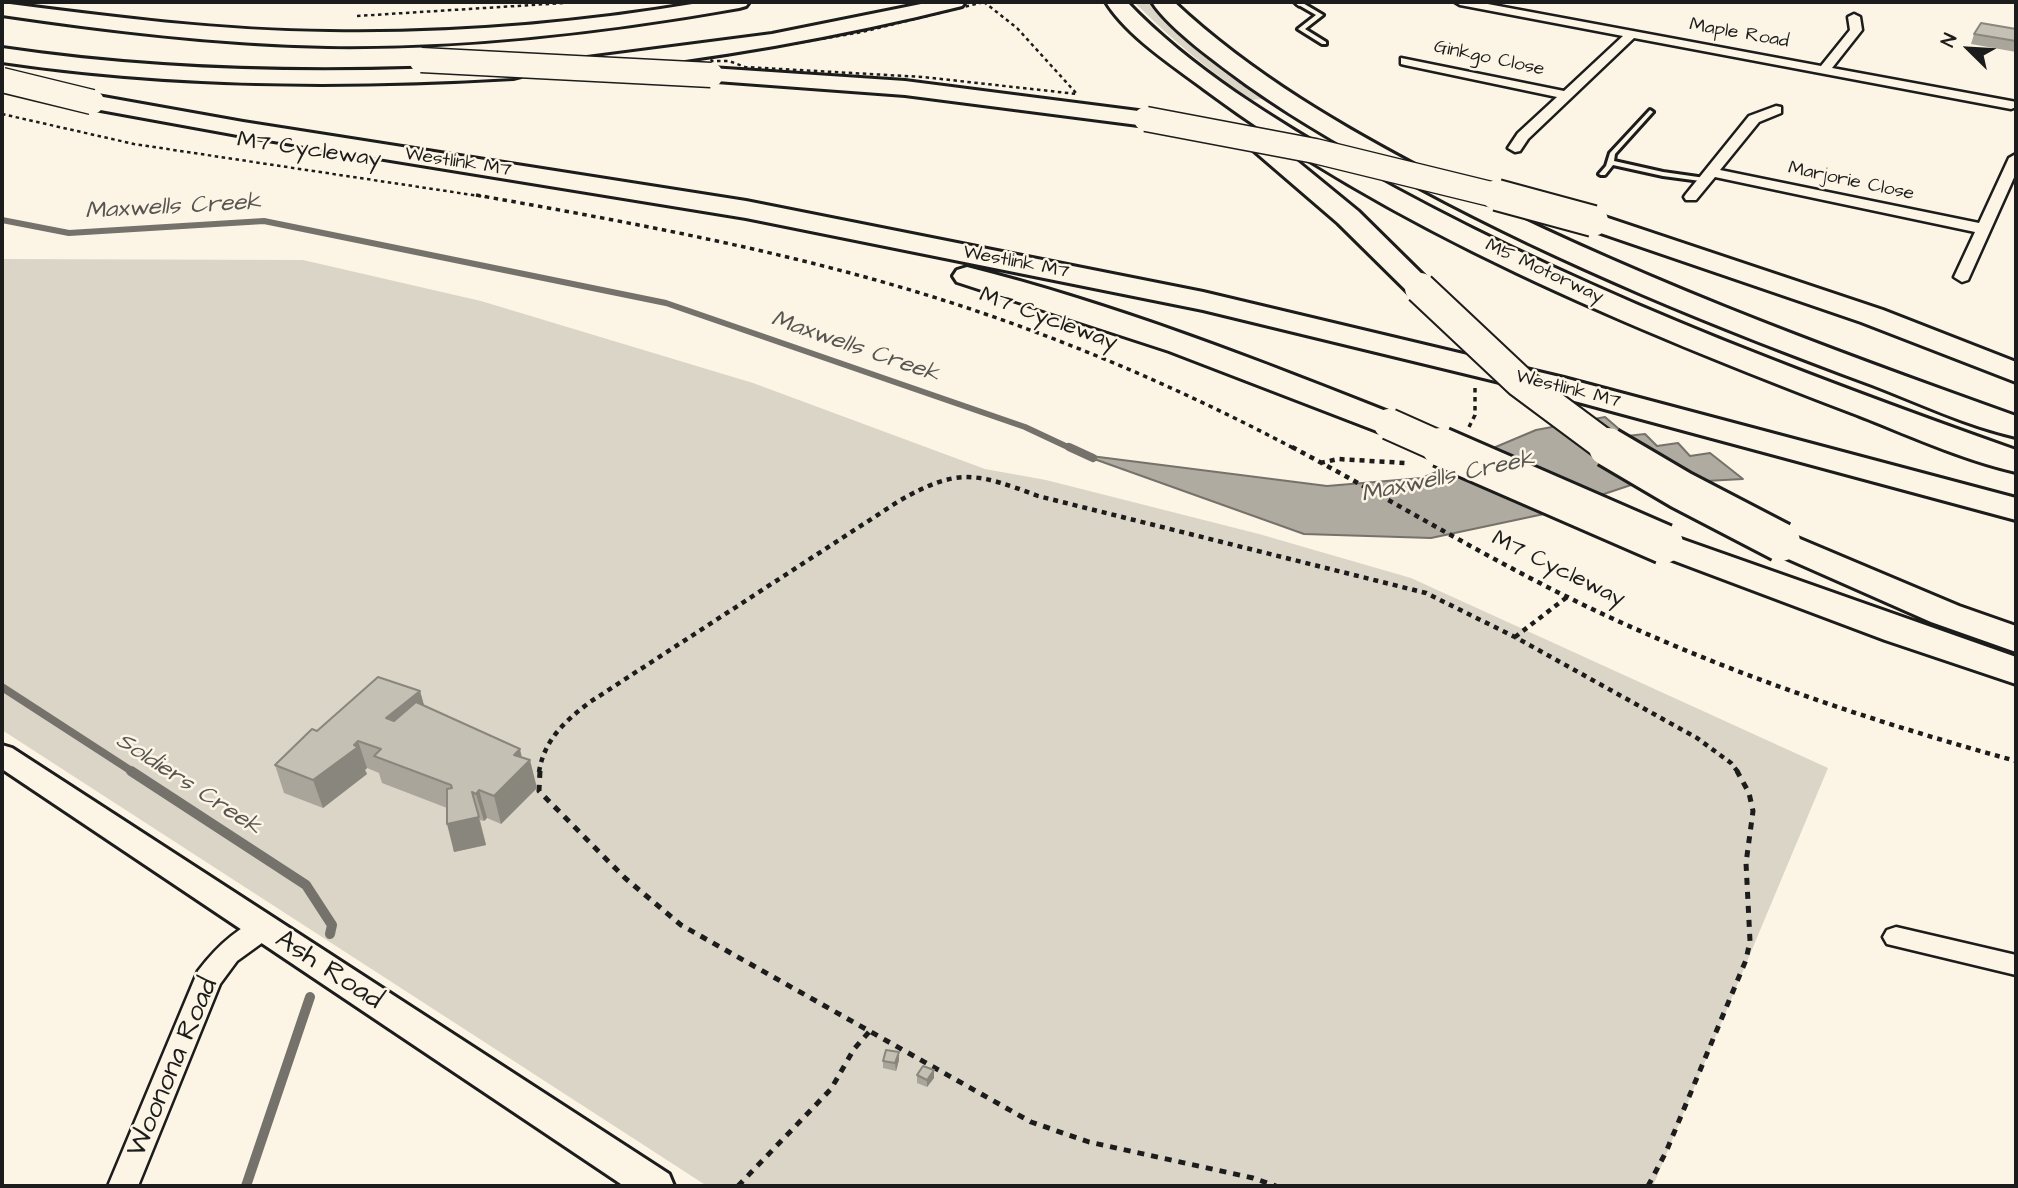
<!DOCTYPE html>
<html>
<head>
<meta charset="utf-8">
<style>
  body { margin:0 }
  #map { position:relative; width:2018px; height:1188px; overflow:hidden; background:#fcf5e5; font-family:"Architects Daughter",sans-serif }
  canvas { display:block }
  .frame { position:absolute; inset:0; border:4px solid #1c1c1c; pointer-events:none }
  .north { position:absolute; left:1934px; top:14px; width:70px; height:70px; -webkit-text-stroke:5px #fcf5e5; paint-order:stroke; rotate:294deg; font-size:19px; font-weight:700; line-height:28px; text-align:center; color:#1c1c1c }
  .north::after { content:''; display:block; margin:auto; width:24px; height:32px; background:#1c1c1c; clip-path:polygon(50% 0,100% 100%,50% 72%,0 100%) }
</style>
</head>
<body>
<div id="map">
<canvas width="2018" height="1188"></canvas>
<div class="frame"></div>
<div class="north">N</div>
</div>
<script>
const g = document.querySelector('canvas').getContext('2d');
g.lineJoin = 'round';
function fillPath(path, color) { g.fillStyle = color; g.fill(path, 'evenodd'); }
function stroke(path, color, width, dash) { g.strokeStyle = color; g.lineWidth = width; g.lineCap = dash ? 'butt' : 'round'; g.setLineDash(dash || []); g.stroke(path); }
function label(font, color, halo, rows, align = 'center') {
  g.font = font + ' "Architects Daughter",sans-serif'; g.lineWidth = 5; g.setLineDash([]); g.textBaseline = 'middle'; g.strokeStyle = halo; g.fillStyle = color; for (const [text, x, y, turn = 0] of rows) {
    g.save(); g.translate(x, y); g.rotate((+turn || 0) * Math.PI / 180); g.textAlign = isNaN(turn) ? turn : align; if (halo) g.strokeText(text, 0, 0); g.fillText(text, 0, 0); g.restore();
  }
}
fillPath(new Path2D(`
  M1134,2H1152L1163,14L1268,98L1252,100C1209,71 1170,38 1134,2Z
  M2,259L303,260L481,301L753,383L985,469L1046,480L1259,534L1411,578L1828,768L1653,1186H707L2,730Z`), '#dbd5c8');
const water = new Path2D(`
  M1605,417L1627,436L1645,434L1657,446L1678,443L1690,456L1710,453L1743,479L1631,485L1544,514L1431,538L1304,534L1083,455L1327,486L1422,478L1536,430Z`);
fillPath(water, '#b0aba1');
stroke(water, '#75726c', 2);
stroke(new Path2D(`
  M2,220L69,233L264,221L666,303L1025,427L1072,449`), '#75726c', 6);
stroke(new Path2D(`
  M1069,447L1093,458
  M2,687L133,772`), '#75726c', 8);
stroke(new Path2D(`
  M131,771L306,885L332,925L330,934
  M246,1186L310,997`), '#75726c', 10);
const service = new Path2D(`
  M1297,2H1301L1323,15L1305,29L1326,42V44H1322L1298,29L1316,15L1297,4Z
  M1650,110L1653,112L1652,113L1615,154L1614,161L1663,172L1705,178L1709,180L1708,182L1663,176L1613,165L1605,175H1601L1599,174L1606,166L1610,153Z`);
const minor = new Path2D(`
  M1294,2H1309L1299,6Z
  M1455,2H1477L1821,66L1850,30L1848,17L1854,14L1860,17L1862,30L1832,68L2011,101L2016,102V107L2011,109L1634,38L1528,139L1520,151L1515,152L1508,148L1518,133L1557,97L1405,65L1401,64V58L1564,91L1623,36L1460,5Z
  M1776,106L1781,107V113L1759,122L1720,170L1979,223L2009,158L2016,154V173L1968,280L1962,282L1954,277L1975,232L1715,177L1696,200H1686L1684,197L1686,194L1749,116Z
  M264,918L273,921L277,928L273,935L237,961L220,984L138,1186H108L198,971C215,949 236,927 264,918Z
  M1896,927L2016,955V975L1887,944L1883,937L1887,930Z`);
const tertiary = new Path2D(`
  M2,745L12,748L669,1174L674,1186H624L2,769Z`);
const motorway = new Path2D(`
  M705,2H749L746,6L739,8C603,32 466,48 328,46C219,44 110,31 2,15V3C111,17 220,31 329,32C455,34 581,23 705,2Z
  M931,2H965L962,6C838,37 714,59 587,72L579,70L576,65L579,60L587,58L772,34Z
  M1106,2H1127C1191,69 1275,120 1355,166C1563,284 1791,370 2016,450V472C1962,460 1904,433 1852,413C1630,328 1396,232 1204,89C1173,66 1126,35 1106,2Z
  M1152,2H1174C1252,75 1344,128 1438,177C1623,273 1820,346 2016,416V437C1967,426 1919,403 1872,385C1718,328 1565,266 1420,188C1361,157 1302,124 1247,85C1220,65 1169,29 1152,2Z
  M2,48C172,73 341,75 513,64L521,66L524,71L521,76L513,78C341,88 172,87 2,62Z
  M711,68L905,81L1146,112L1155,114L1158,119L1155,124L1146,126L905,95L703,80L700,75L703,70Z
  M92,95L243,122L746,201L1203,292L1564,378L2016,498V520L1541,392L1203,310L746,218L243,136L84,107L80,102L84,97Z
  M1261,137L1270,139L1358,211L1430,282L1435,288L1430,294L1420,297L1410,294L1338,223L1252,149L1249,144L1252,139Z
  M1593,213L1883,310L2016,362V382L1861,322L1583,227L1579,221L1583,215Z
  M967,267C1115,304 1260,361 1401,417L1406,424L1401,431L1389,434L1377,431L1169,351L957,282L953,276L957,270Z
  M1781,531L1959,606L2016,626V652L1931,622L1768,550L1763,542L1768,534Z
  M1664,533L2016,657V684L1885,640L1651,552L1646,544L1651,536Z`);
stroke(service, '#1c1c1c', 6);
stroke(minor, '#1c1c1c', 5);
stroke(tertiary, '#1c1c1c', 6);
stroke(motorway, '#1c1c1c', 6);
stroke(new Path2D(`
  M984,2L1017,28L1077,94L923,77L745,67L729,61H712L710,58L862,32Z
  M357,16L580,2
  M2,114L134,144L486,197`), '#1c1c1c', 2.5, [3.5, 3.5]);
stroke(new Path2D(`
  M476,195C628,222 782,250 930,296C1056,335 1178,387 1295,449
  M1469,427L1475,415V388`), '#1c1c1c', 3.5, [4.5, 4.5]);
stroke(new Path2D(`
  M1292,447C1401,505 1507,571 1620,622C1748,680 1881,724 2016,761
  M1320,463L1338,459L1405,463
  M1515,637L1567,597
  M539,772C544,740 565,721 590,702L899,501C958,467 977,473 1038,496L1426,593L1515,637L1697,738L1731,763L1738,772`), '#1c1c1c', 4.5, [5, 5]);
stroke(new Path2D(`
  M540,771L539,791L625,878L681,925L1031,1122L1089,1142L1253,1178L1276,1186
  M738,1186L831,1089L854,1049L869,1032
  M1648,1186L1666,1152L1746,960L1750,941L1746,863L1753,811L1749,793L1737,771`), '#1c1c1c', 5, [7, 7]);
fillPath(service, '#fcf5e5');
fillPath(minor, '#fcf5e5');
fillPath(tertiary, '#fcf5e5');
fillPath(motorway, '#fcf5e5');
const motorwayBridgeFar2 = new Path2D(`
  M421,60L711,75
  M2,80L92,102
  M1146,119L1315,151L1503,197`);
const motorwayBridgeFar1 = new Path2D(`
  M1497,195L1593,221
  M1420,288L1520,382L1610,449
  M1389,424L1445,449`);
const motorwayBridge = new Path2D(`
  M1441,447L1664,544
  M1608,447L1681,490L1781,542`);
stroke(motorwayBridgeFar2, '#1c1c1c', 27, []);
stroke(motorwayBridgeFar1, '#1c1c1c', 34, []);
stroke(motorwayBridge, '#1c1c1c', 44, []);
stroke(motorwayBridgeFar2, '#fcf5e5', 24);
stroke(motorwayBridgeFar1, '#fcf5e5', 30);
stroke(motorwayBridge, '#fcf5e5', 38);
fillPath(new Path2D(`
  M2016,29V52L1971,44L1974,34Z
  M420,691L424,706L522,758L537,788L501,824L487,818L484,821L480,820L486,845L454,852L447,808L382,783L379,773L367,768L365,770L367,774L323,808L284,793L275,765Z
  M899,1060L896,1071L883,1068V1061Z
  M934,1070V1078L927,1087L917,1083V1075Z`), '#a9a59a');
fillPath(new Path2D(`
  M420,691L428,719L394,746L386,718Z
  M358,741L367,768L365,770L367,774L323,808L313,780Z
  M520,749L524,767L530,760L537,788L501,824L494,796L514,755Z
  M479,790L487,818L484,821L476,794Z
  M472,792L486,845L454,852L447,824Z
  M899,1052V1060L896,1071L895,1063Z
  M934,1070V1078L927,1087V1080Z`), '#89867d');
const building = new Path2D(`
  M1981,23L2016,29V41L1974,34Z
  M378,677L420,691L386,718L394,721L416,702L520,749L514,755L530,760L494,796L479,790L476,794L472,792L479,817L447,824V789L452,788L451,785L374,756L381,749L358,741L354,745L358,747L313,780L275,765L312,729L317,731Z
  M886,1050L899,1052L895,1063L883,1061Z
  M923,1066L934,1070L927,1080L917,1075Z`);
fillPath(building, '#c4c0b3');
stroke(building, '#89867d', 2);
label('19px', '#1c1c1c', '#fcf5e5', [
  ["Maple Road",1739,34,10],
  ["Ginkgo Close",1489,59,12],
  ["Westlink M7",458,163,9],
  ["Marjorie Close",1851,182,12],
  ["Westlink M7",1016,263,11],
  ["M5 Motorway",1544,272,25],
  ["Westlink M7",1568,390,14]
]);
label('23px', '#1c1c1c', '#fcf5e5', [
  ["M7 Cycleway",309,151,8],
  ["M7 Cycleway",1048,320,20],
  ["M7 Cycleway",1558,570,26]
]);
label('italic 24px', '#575551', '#fcf5e5', [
  ["Maxwells Creek",173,208,-3],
  ["Maxwells Creek",855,348,19],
  ["Maxwells Creek",1448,478,-12],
  ["Soldiers Creek",188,785,33]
]);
label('28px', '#1c1c1c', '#fcf5e5', [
  ["Ash Road",328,971,33],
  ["Woonona Road",174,1068,-67]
]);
</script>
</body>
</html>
